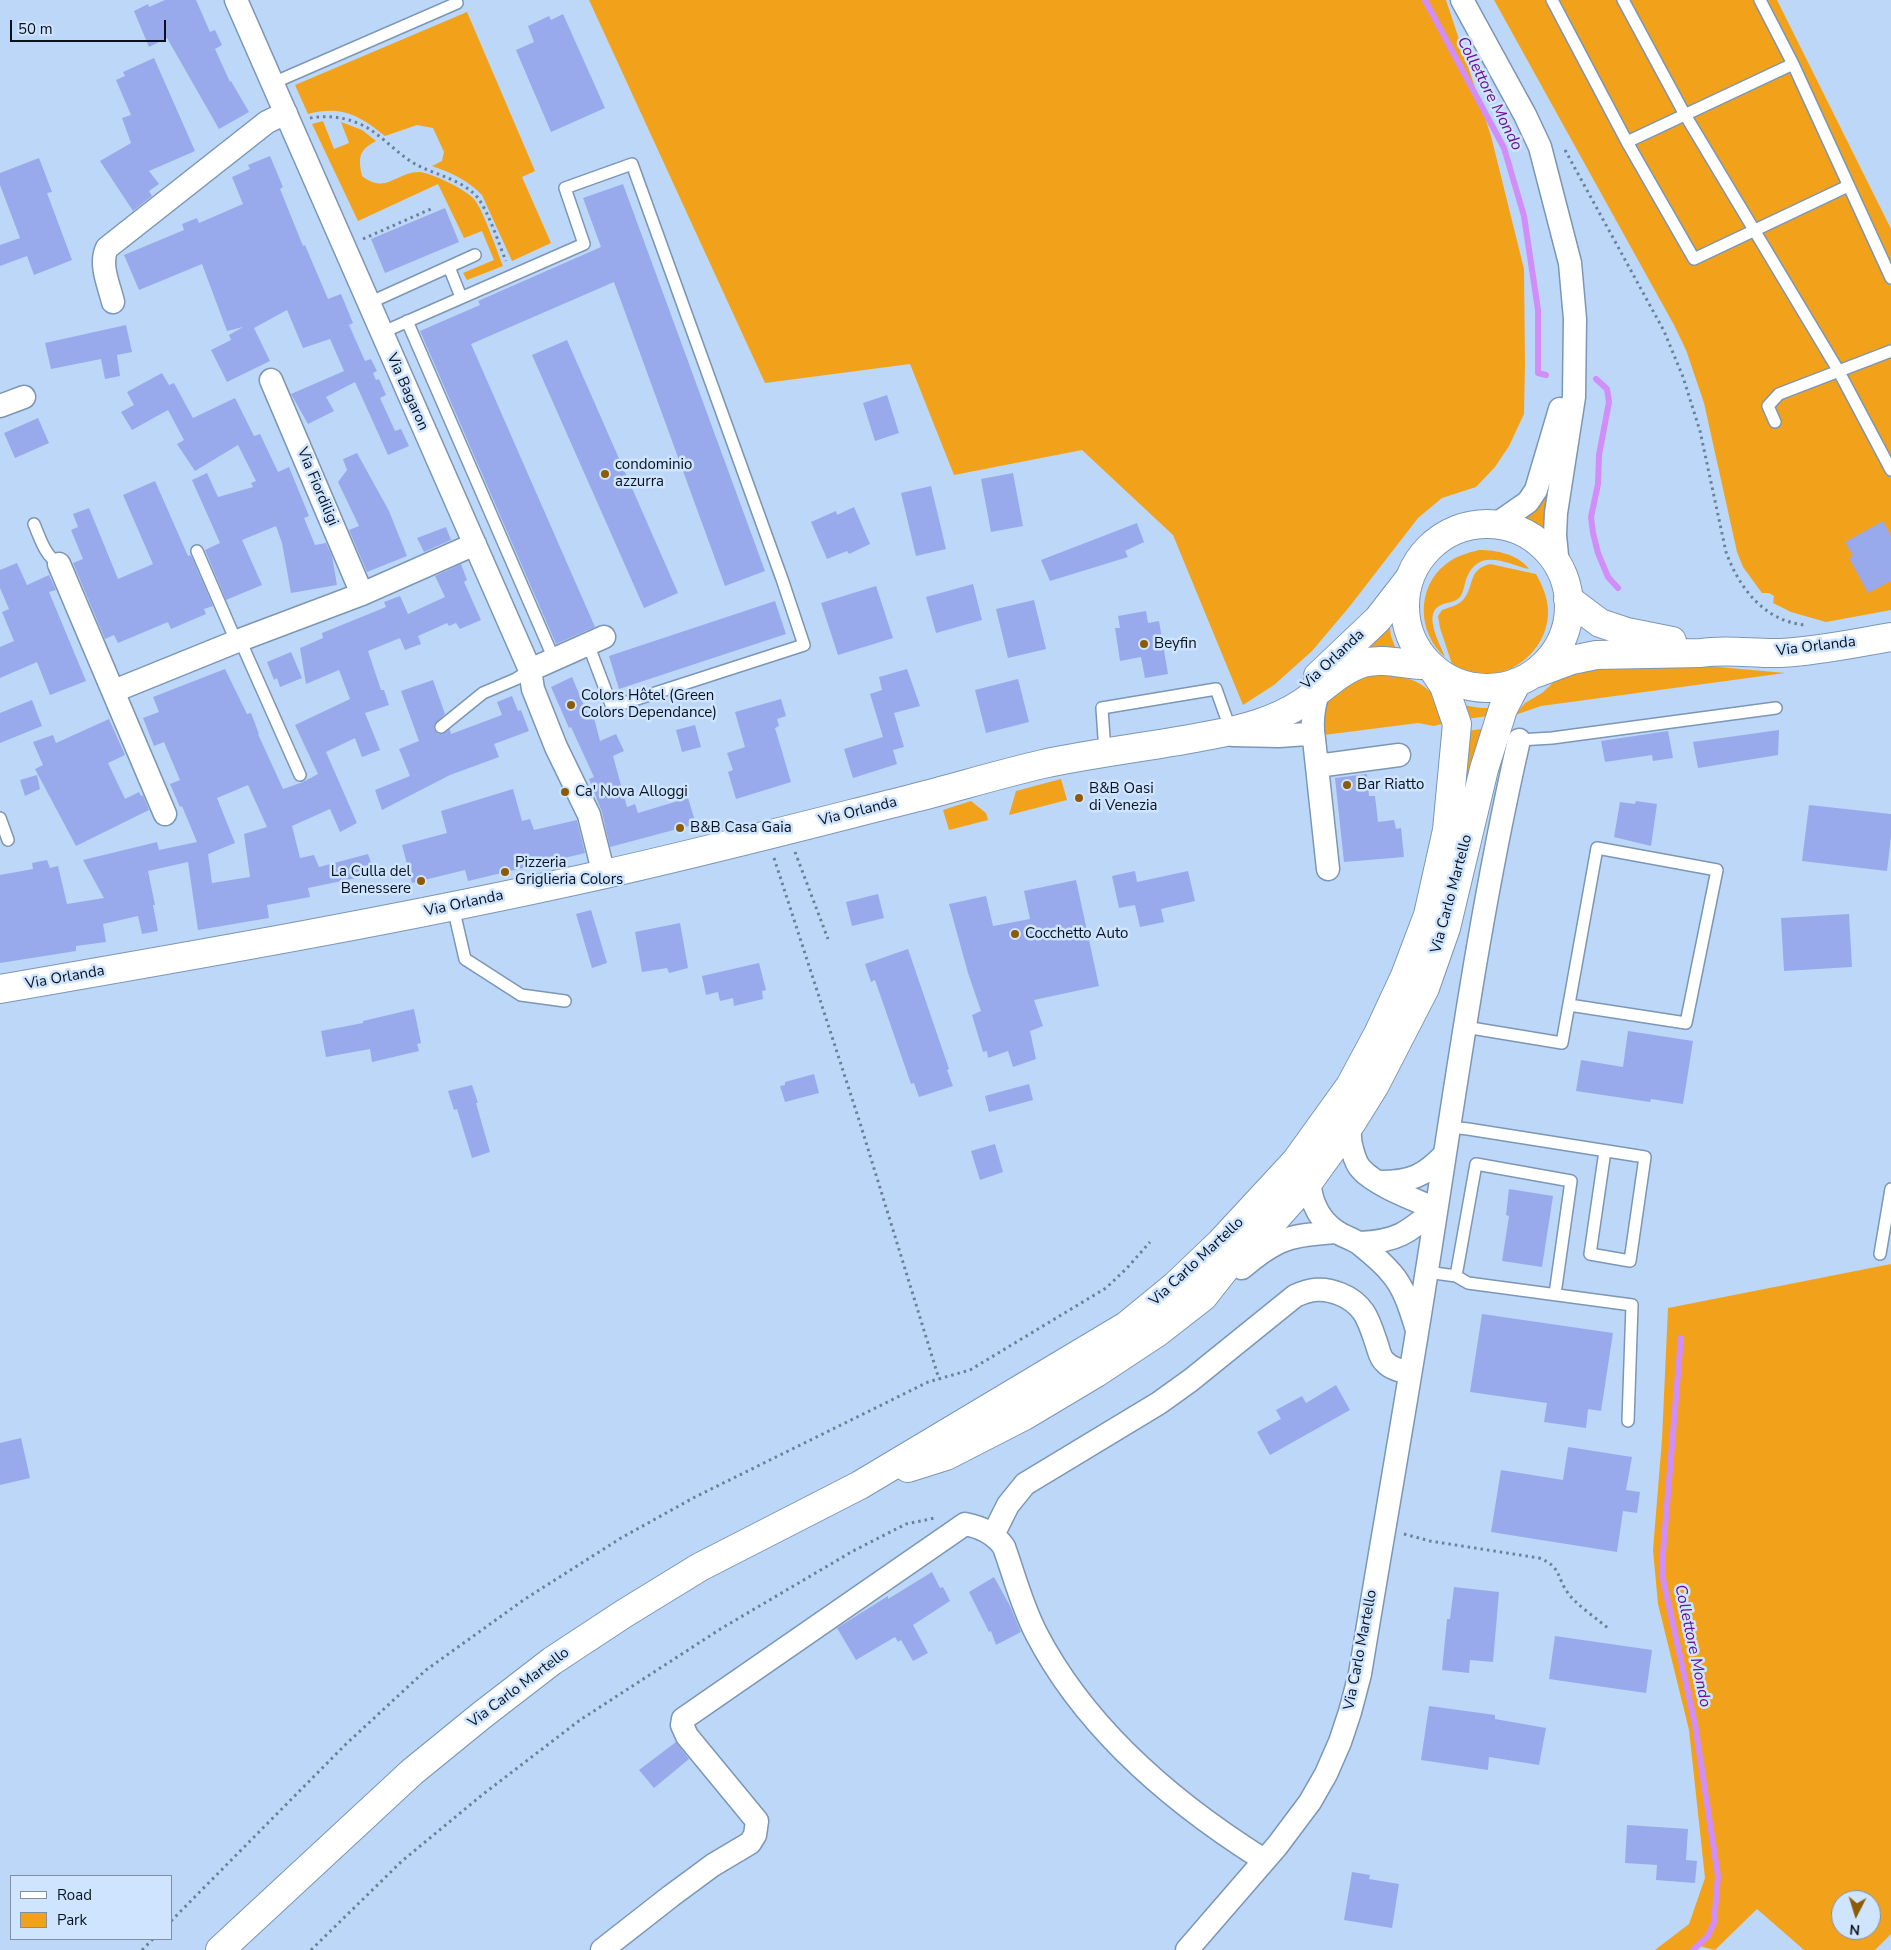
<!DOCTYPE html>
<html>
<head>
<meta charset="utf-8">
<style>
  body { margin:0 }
  #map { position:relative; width:1891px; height:1950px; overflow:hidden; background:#bcd7f8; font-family:"Nunito Sans",sans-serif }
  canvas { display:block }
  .legend { position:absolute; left:10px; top:1875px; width:162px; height:65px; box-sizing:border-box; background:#cee4ff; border:1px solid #7f90a5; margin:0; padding:6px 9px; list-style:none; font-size:15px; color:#08121d }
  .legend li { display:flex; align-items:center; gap:10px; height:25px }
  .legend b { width:25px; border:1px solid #7f90a5 }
  .north { position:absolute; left:1831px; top:1890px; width:50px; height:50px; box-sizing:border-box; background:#cee4ff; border:1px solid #7f90a5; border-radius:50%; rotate:185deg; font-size:14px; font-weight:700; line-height:20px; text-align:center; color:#08121d }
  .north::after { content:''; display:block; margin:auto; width:18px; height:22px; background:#8c5b03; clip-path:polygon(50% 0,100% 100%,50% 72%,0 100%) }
  .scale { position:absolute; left:10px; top:20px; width:156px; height:22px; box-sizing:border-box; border:2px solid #08121d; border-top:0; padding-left:6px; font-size:15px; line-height:18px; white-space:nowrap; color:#08121d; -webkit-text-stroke:4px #cee4ff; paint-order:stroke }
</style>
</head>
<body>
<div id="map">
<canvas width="1891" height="1950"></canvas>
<ul class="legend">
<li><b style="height:6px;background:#fff"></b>Road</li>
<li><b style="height:14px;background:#f2a21a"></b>Park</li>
</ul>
<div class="north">N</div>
<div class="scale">50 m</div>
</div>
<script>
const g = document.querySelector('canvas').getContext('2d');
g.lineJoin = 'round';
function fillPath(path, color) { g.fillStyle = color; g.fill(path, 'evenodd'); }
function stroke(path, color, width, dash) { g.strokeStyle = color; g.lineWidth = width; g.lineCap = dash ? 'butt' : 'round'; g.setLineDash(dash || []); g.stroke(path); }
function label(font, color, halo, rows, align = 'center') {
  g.font = font + ' "Nunito Sans",sans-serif'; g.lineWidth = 5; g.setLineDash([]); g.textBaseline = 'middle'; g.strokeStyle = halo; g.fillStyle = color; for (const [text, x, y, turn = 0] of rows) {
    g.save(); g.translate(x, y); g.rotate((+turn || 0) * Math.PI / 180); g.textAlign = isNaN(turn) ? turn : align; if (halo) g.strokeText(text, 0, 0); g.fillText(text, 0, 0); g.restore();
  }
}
fillPath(new Path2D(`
  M589,0H1446L1491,136L1524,269L1525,364L1524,414L1509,446L1495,467L1476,487L1442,498L1418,518L1350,606L1312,651L1274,685L1243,705L1173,535L1082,450L954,475L910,364L765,383Z
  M1494,0H1777L1891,229V610L1826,622L1791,612L1773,603L1774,596L1769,593H1762L1743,567L1737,552L1704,403L1686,350L1674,325Z
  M467,12L535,171L522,177L551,243L512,261L482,195C469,181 450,172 432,166L442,161L444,152L433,128L417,125L385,136C360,116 342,105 308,114L295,85Z
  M323,121L334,149L349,143L341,122L362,130L376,141C359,150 358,157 362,176C386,195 396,172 419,172C432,173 465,189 474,199C483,209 497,251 503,266L467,280L463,273L494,260L482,231L464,238L438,184L358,221L312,124Z
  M1551,477L1545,533L1521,520Z
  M1479,550C1496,550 1518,554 1529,569C1507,564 1480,547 1467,577C1464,584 1464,593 1459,598C1454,603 1447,602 1441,605C1422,613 1440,644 1445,657C1417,633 1416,587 1446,564C1456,556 1467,553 1479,550Z
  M1490,564L1536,574C1542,585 1548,598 1548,611C1549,646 1516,677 1481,674C1470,673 1461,669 1452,664L1440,628L1438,616L1442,610C1450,607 1457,606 1463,600C1475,586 1467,570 1490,564Z
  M1389,621L1391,636L1397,652L1363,653Z
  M1686,664L1785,673L1541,706L1515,715L1525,703L1542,693L1555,681L1582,669Z
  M1368,674C1391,675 1417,675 1433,695C1438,703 1442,714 1445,723L1434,726L1418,723L1324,735L1323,704L1340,687Z
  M1463,705L1481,708H1498L1496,715L1466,719Z
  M1490,728L1449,857L1466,731Z
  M1061,779L1067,800L1009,815L1016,791Z
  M971,801L986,813L988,820L949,830L943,810Z
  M1891,1264V1934L1875,1950H1804L1757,1909L1715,1950L1699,1946L1694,1950H1655L1689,1924L1705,1878L1689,1730L1658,1604L1653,1550L1662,1439L1668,1308ZM1841,1900H1871V1930H1841Z`), '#f2a21a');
stroke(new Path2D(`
  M1425,0L1504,148L1524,216L1538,310V373L1546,375
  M1596,379L1607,389L1609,402L1599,455L1598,484L1591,517L1593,533L1598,553L1608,577L1618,588
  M1681,1338L1663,1553V1579L1695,1724L1718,1876L1714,1923L1708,1936L1693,1950`), '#d28ef8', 6);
fillPath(new Path2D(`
  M165,0H196L210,32L215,30L222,45L215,49L230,82L231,81L249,112L219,129L167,38L149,47L134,11L148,4L149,7Z
  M563,14L605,108L551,132L516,50L534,42L528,26L549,16L551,20Z
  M154,58L195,151L149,171L159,184L149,191L152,196L133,211L100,161L131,143L122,118L131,115L116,80L125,76L123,72Z
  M270,156L283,187L280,189L303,246L305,245L328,299L341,294L353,323L349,325L365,361L371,359L377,371L373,373L376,380L379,379L386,395L380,398L395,431L401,429L409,446L388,455L355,382L326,397L334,411L308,424L291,394L344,371L330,339L303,348L287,310L254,328L270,361L227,382L211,350L231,340L229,335L243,327L227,331L202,264L139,290L124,255L184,230L182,224L197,218L199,223L243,204L232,177L250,169L248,165Z
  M39,158L52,192L47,193L72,260L34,275L27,256L0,266V245L20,238L0,185V173Z
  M623,184L765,571L725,586L614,282L471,344L595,627L556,644L420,331L480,305L478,301L601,247L583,198Z
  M445,208L459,242L385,273L371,239Z
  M126,325L132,352L117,355L120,376L105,379L101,359L51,369L45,343Z
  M567,340L678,593L644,608L532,355Z
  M162,373L169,385L174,383L193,418L235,398L254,436L260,434L278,472L289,467L309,516L304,518L315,545L326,543L332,556L337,585L291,593L282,543L276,526L242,540L262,585L226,600L205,550L220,543L192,480L207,473L218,497L253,487L251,483L256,481L238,445L195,471L177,444L184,440L168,410L132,430L121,412L134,405L127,392Z
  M887,395L899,433L875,441L863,403Z
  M38,418L49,443L15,458L4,433Z
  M357,453L389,511L407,556L367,572L349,530L359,526L338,482L347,470L343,459Z
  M1013,473L1023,526L991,532L981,479Z
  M155,481L188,556L191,555L213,606L204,609L206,614L171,629L168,622L118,643L114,635L105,639L73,563L83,559L71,530L78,527L73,514L89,508L118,579L153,564L123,495Z
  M931,486L946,549L916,556L901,493Z
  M854,507L870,544L849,554L847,551L827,559L811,522L836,511L837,515Z
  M1883,521L1891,536V581L1868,593L1849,558L1853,556L1845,542Z
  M1137,523L1144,542L1125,551L1128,557L1050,581L1041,560Z
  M446,527L451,540L424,552L417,538Z
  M17,563L27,585L49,575L56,590L49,592L86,681L50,695L37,662L0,678V647L14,641L2,612L9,609L0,588V570Z
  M461,564L467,580L464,582L481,620L460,629L456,623L449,626L447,623L418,636L421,644L405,650L400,638L368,651L381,690H384L389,705L365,713L380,750L362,757L355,738L326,752L357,823L340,832L330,809L292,826L300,858L314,855L319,867L368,854L375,874L308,888L310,897L267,905L269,918L198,930L188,862L148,871L155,905H153L158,931L142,934L138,916L103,924L106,942L76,946V951L0,963V875L33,869L32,863L47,860L50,868L58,866L67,904L104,898L83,860L157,842L159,850L197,842L182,806L180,807L170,784L180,780L164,742L154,746L143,718L159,712L153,697L225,669L247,714L251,713L259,734H258L283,789L303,782L318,774L295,725L350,699L339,670L306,684L300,648L323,638L322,633L386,607L384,602L400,596L408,614L445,597L435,576ZM248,785L267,827L244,834L250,877L212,883L208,854L235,843L217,798Z
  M973,584L982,620L936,633L926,597Z
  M876,586L893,638L838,655L821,603Z
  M1034,600L1046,649L1008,658L996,609Z
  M775,601L786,634L619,689L609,656Z
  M1146,611L1148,623L1159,621L1168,674L1145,678L1141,657L1120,661L1115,628H1120L1118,616Z
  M291,652L302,678L280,687L277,678L274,680L267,662Z
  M907,669L920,706L894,713L904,747L893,750L897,764L853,778L844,749L883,737L870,694L882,690L879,677Z
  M572,677L590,720L594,718L600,741L616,734L624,751L613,756L627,807L635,804L638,813L688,798L696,824L610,847L602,812L589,779L594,777L571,727L569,728L551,687Z
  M1018,679L1029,722L986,733L975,690Z
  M433,680L445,714L434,725V729L438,734H443L450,729L451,734L502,715L497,702L512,696L518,711L521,710L529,731L494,744L499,757L450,775L382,810L375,790L410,776L399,749L419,741L401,691Z
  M781,699L786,716L777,719L779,726L775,728L791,782L736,799L728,772L733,770L727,753L745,747L735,712Z
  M32,700L42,726L0,743V713Z
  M109,719L125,755L108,763L125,799L139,792L141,796L143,795L149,810L76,846L35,769L43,765L33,742L53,735L56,743Z
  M695,725L701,747L682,752L676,730Z
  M1779,730L1778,755L1698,768L1693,742Z
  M1668,731L1673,758L1653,761L1652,755L1605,762L1601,741Z
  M1367,774L1369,796H1375L1378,822L1394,820L1396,829L1401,828L1404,857L1344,862L1335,778Z
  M37,775L40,789L25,796L20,780Z
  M513,789L522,821L530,819L534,830L577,820L585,853L468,881L465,870L412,883L402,845L447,833L441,811Z
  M1636,801L1657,804L1651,846L1614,837L1620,802L1635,804Z
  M1809,805L1891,814V836L1887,871L1802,861Z
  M1135,871L1137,882L1188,871L1195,901L1161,909L1164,922L1140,927L1135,905L1119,908L1112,876Z
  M1076,880L1099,986L1034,1000L1043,1026L1030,1031L1036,1059L1013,1067L1008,1051L988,1058L987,1051L983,1052L972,1015L981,1011L968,973L949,904L986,896L993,926L1030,919L1024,891Z
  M878,894L884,918L852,926L846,902Z
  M591,910L607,963L592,968L576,914Z
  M1849,914L1852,967L1784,971L1781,918Z
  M680,923L688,968L669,973L667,968L642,972L635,932Z
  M908,949L949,1069L947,1070L953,1086L919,1097L914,1083L911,1084L875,980L871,982L865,964Z
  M759,963L766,990L762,991L763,999L734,1006L733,998L720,1001L718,992L706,995L702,976Z
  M414,1009L421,1043L417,1044L419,1051L372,1062L370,1049L326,1057L321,1031L363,1023V1021Z
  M1628,1031L1693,1041L1683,1104L1651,1099L1650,1102L1576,1091L1581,1060L1623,1067Z
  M814,1074L819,1093L785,1102L780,1086L785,1085V1082Z
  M1029,1084L1033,1100L989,1112L985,1096Z
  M472,1085L478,1103H476L490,1152L472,1158L457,1109L454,1110L448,1091Z
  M995,1144L1003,1172L980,1180L971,1151Z
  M1509,1189L1553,1196L1542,1267L1502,1261L1509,1216L1506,1215Z
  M1482,1314L1613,1333L1601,1411L1588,1409L1586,1428L1544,1422L1547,1403L1470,1392Z
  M1336,1385L1350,1410L1270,1455L1257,1432L1281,1419L1276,1410L1302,1396L1306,1403Z
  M21,1438L30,1478L0,1485V1443Z
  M1568,1447L1632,1457L1626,1490L1640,1492L1637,1513L1623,1511L1617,1552L1491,1532L1501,1470L1563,1480Z
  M932,1572L940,1588L943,1587L950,1601L913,1625L928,1653L913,1661L901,1640L898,1642L895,1637L856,1660L837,1628L888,1596V1599Z
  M994,1577L1010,1606L1021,1632L996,1645L991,1631L989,1632L969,1592Z
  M1454,1587L1499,1592L1493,1662L1470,1660L1469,1673L1442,1670L1447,1619H1450Z
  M1555,1636L1652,1650L1646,1693L1549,1679Z
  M1429,1706L1495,1715V1719L1546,1728L1539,1765L1489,1757L1488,1770L1421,1760Z
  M676,1742L689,1759L654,1788L639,1770Z
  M1627,1825L1688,1829L1686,1860L1697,1861L1695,1883L1656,1880L1657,1865L1625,1863Z
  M1352,1872L1370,1875L1369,1879L1399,1884L1392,1928L1344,1920Z`), '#99aaec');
const lane = new Path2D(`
  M1552,0L1627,142L1694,259L1848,186
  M1623,0L1684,113L1838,370L1891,470
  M1760,0L1793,64L1891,278
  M273,83L457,3
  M1627,142L1793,64
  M449,267L461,297
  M369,303L475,255
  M407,321L554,659
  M381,333L584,244L565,188L632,164L782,579L804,645L612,707L588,644
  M1775,422L1768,406L1779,394L1891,351
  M34,524C40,538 45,556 59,564
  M197,551L233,634L240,640L300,775
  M441,727L483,693L516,679L530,670
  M1519,740L1552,738L1776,708
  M1105,753L1102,708L1216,689L1231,731
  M0,818L8,840
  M453,907L465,959L521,995L565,1001
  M1465,1027L1562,1043L1597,848L1717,870L1686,1023L1569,1005
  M1450,1127L1468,1129L1645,1157L1630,1261L1590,1254L1605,1151
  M1880,1254L1891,1189
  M1427,1272L1456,1276L1468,1283L1632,1305L1628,1421
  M1456,1276L1476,1164L1571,1181L1555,1294`);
const street = new Path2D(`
  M236,0L530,670L604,637
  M1462,0L1525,115L1540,147L1570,263L1575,319L1574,397L1556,513L1555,535L1558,566
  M113,302C109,285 99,264 107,248L267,122L286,113
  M271,380L362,594
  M0,406L24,397
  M1495,525L1528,502L1536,490L1560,409
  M59,564L165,814
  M530,670L533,689L556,747L589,815L604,875
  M114,691L240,640L362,594L475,544
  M1233,735L1279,736L1307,734L1314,739C1311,721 1313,707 1319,690
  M1314,739L1328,869
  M1317,766L1399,755
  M1352,1122C1349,1131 1349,1139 1352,1149C1354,1156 1356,1164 1361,1169C1376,1186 1416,1200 1436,1209C1407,1233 1398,1241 1360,1243
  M1311,1168C1306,1192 1316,1219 1337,1232C1344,1237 1354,1239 1361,1245C1371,1253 1383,1263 1392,1274C1405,1289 1411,1311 1417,1330
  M1380,1182C1410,1182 1425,1176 1445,1154
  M1242,1268C1278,1237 1290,1236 1336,1232
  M993,1535L1008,1505L1025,1484L1159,1403L1191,1380L1295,1296C1310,1289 1323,1287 1340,1294C1365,1304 1369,1321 1377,1345C1379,1351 1380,1358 1385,1362C1391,1369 1402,1371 1410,1373
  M602,1950L671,1896L713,1865L750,1843L755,1835L757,1821L687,1736L682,1725L683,1719L965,1524C981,1527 995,1534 1004,1547C1014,1575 1022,1606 1036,1633C1086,1730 1173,1803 1264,1860
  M1187,1950L1277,1846L1310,1802L1326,1774L1340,1742L1350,1712L1360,1674C1382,1539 1406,1405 1427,1270C1455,1093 1479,914 1519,740`);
const secondary = new Path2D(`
  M1318,676L1378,619L1409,579
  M0,989C202,954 404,919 605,874C708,851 811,824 914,798C957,787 1000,774 1043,764C1099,752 1156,746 1211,735C1244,729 1274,721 1302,703C1322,690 1340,670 1363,663C1385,657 1408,666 1430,665`);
const primary = new Path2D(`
  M1405 606a82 82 0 1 1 164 0a82 82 0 1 1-164 0Z
  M1568,599L1600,623L1627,632L1672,641
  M1537,673L1572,660L1596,655L1701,653C1727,649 1755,654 1781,653C1818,651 1855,643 1891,637
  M908,1468L946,1456L1024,1416L1096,1373L1158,1332L1203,1297L1225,1269L1268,1227L1310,1180L1352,1122L1375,1085L1425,988L1446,928L1484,769L1503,709L1517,682
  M220,1950L412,1772L482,1715L552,1661L625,1613L700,1567L860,1485L1126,1326L1176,1285L1220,1243L1296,1161L1350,1086L1378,1034L1405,976L1428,915L1447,830L1457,724L1444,686L1430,665`);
stroke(lane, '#7c96b5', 14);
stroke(street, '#7c96b5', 25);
stroke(secondary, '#7c96b5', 30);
stroke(primary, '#7c96b5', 30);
stroke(new Path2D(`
  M310,118C328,115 345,117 362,125C383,135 399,157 421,167C440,176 464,181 478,198C490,215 498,242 506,261
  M1565,150L1664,331L1683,377L1700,431L1726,552C1739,588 1765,622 1806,625
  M363,239L433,208
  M795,852L828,939
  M774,858L860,1123L939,1379
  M1404,1534L1430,1541L1539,1558C1562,1567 1556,1577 1568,1593C1575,1604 1599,1620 1610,1630
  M171,1921L345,1745L426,1670L525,1599L621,1538L695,1497L928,1382L970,1370L1106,1288L1127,1268L1150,1242
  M142,1950L153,1939
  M311,1950L402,1861L482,1795L580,1720L722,1628L853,1551L906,1524L935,1518`), '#6c8097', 3, [2.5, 4]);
stroke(lane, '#fff', 11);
stroke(street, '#fff', 22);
stroke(secondary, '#fff', 28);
stroke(primary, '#fff', 28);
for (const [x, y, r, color] of [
  [605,474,5,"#8c5b03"],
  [1144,644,5,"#8c5b03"],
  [571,705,5,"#8c5b03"],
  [1347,785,5,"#8c5b03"],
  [565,792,5,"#8c5b03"],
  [1079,798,5,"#8c5b03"],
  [680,828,5,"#8c5b03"],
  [505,872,5,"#8c5b03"],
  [421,881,5,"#8c5b03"],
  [1015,934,5,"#8c5b03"]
]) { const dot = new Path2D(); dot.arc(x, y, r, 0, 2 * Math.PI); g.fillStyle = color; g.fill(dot); stroke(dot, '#cee4ff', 2); }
label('15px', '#08121d', '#cee4ff', [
  ["Via Bagaron",407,392,66],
  ["Via Fiordiligi",317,487,67],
  ["Via Orlanda",1816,647,-7],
  ["Via Orlanda",1333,660,-43],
  ["Via Orlanda",858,812,-14],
  ["Via Carlo Martello",1452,894,-75],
  ["Via Orlanda",464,904,-12],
  ["Via Orlanda",65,978,-10],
  ["Via Carlo Martello",1197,1262,-43],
  ["Via Carlo Martello",1361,1650,-79],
  ["Via Carlo Martello",519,1688,-37]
]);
label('15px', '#08121d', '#cee4ff', [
  ["condominio",615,465],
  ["azzurra",615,482],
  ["Beyfin",1154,644],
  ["Colors Hôtel (Green",581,696],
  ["Colors Dependance)",581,713],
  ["Bar Riatto",1357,785],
  ["B&B Oasi",1089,789],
  ["di Venezia",1089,806],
  ["Ca' Nova Alloggi",575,792],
  ["B&B Casa Gaia",690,828],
  ["Pizzeria",515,863],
  ["Griglieria Colors",515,880],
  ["La Culla del",411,872,"right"],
  ["Benessere",411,889,"right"],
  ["Cocchetto Auto",1025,934]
], 'left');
label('italic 16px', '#6d1092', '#cee4ff', [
  ["Collettore Mondo",1489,94,63],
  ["Collettore Mondo",1692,1646,78]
]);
</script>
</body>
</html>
